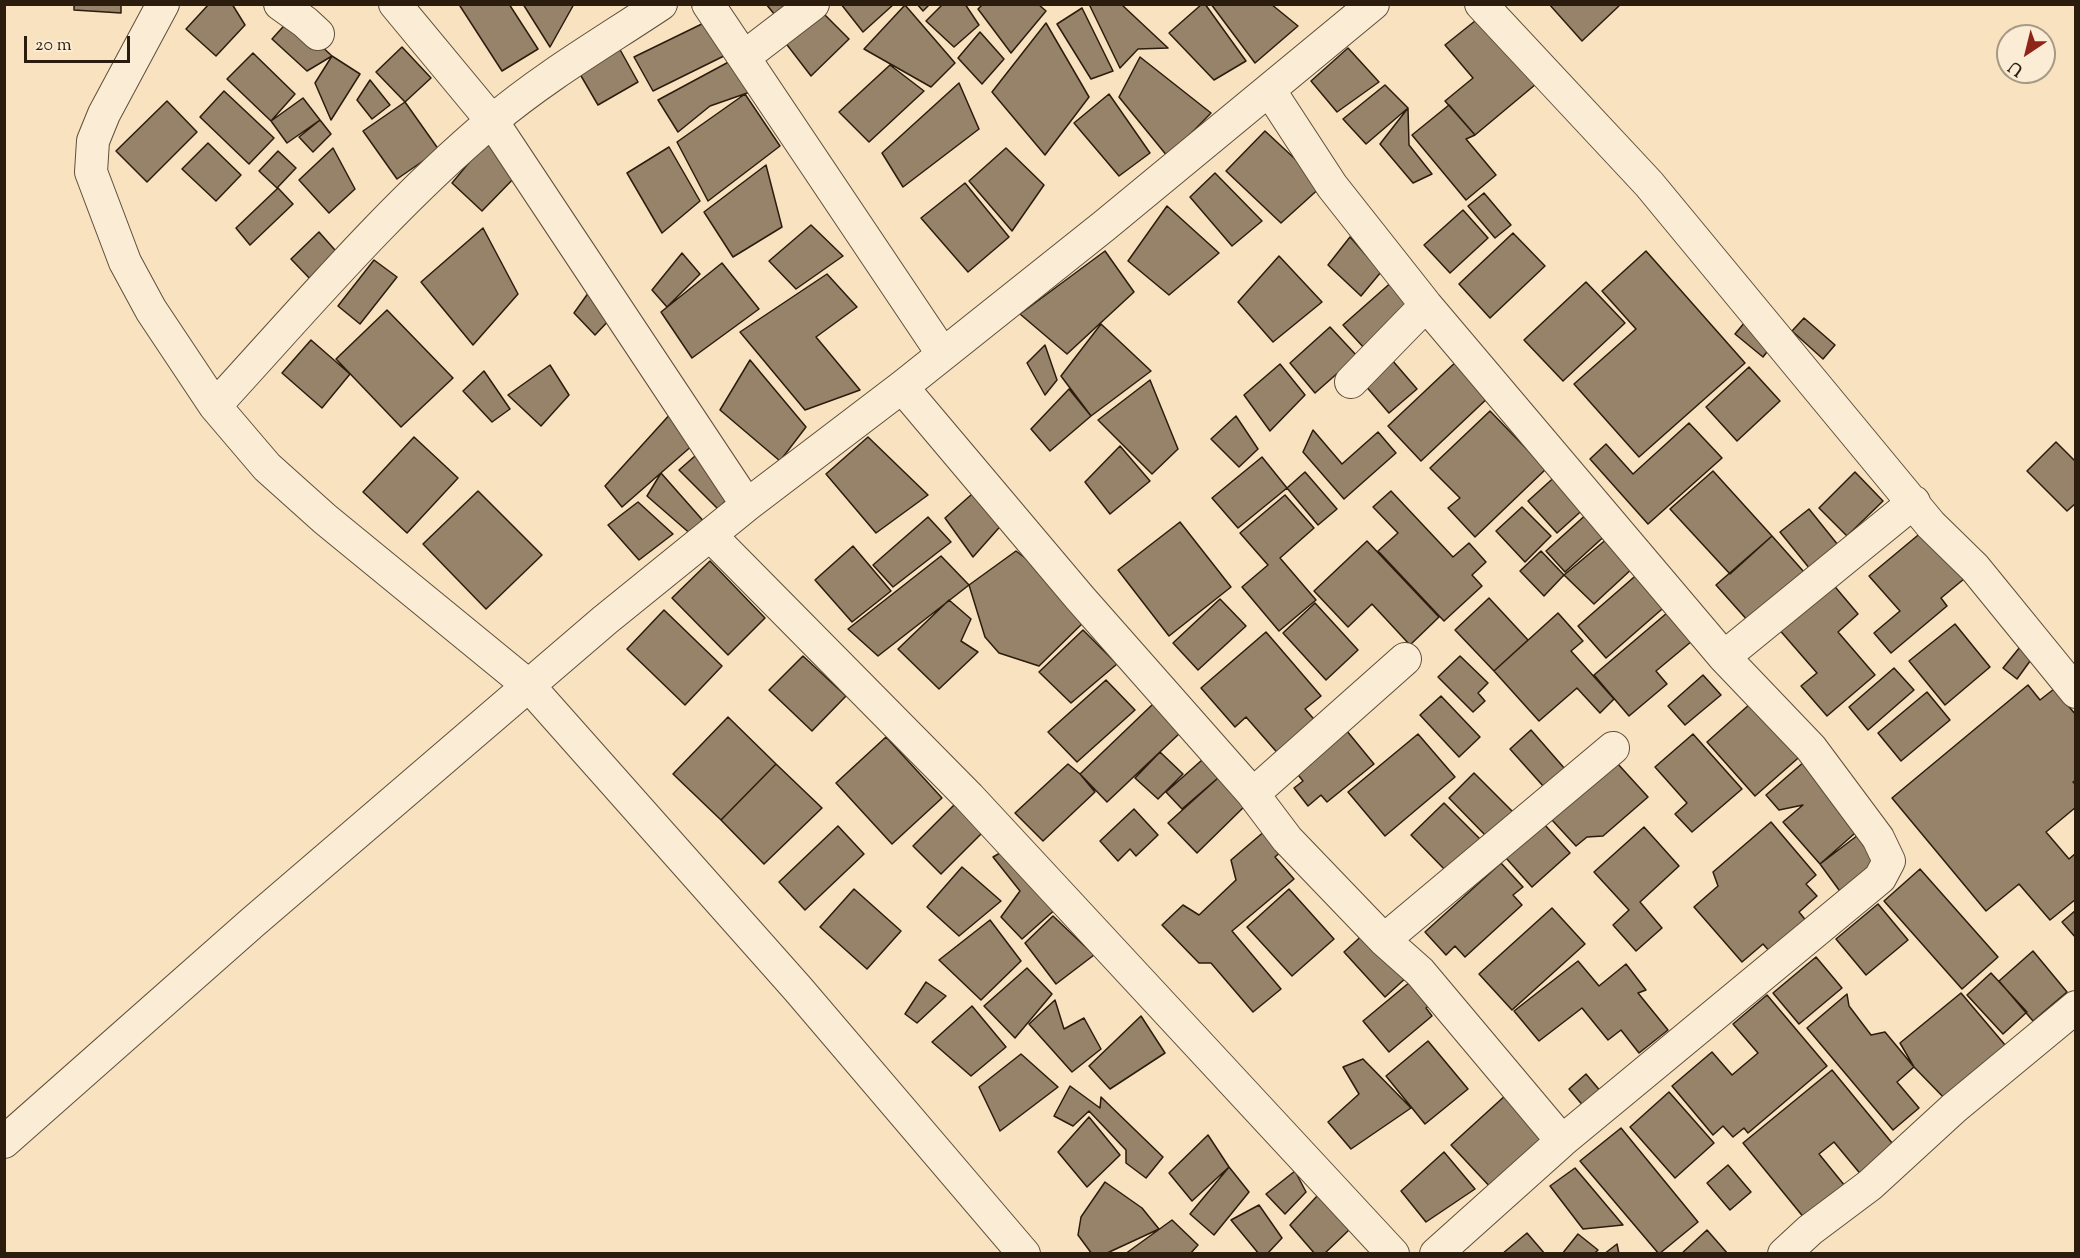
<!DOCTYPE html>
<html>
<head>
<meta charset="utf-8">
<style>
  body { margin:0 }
  #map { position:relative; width:2080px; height:1258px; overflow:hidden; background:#f8e2bf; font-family:"Sorts Mill Goudy",serif }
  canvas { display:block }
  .frame { position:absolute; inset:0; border:6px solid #2c1c0e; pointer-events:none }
  .north { position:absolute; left:1996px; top:24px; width:60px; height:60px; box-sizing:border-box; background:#faecd5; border:2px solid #a89985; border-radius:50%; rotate:215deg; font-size:16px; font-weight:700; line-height:24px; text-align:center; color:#2c1c0e }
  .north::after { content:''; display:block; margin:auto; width:21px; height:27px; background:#8f2418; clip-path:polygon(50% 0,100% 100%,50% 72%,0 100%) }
  .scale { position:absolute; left:24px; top:36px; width:106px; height:27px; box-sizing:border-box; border:3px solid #2c1c0e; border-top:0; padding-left:8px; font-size:18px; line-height:21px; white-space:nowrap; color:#2c1c0e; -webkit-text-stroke:4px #faecd5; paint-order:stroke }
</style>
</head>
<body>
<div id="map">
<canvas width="2080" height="1258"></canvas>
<div class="frame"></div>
<div class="north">U</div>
<div class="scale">20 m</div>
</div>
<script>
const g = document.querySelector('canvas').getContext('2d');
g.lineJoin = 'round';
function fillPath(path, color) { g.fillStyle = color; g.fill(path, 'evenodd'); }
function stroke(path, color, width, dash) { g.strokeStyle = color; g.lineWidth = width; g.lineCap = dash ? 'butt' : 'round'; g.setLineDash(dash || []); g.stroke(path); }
const building = new Path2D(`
  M74,4H121V13L74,10Z
  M209,4H232L245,25L216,56L186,29Z
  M463,4H509L538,49L502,71L460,6Z
  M523,4H574L550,47Z
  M766,4H787L775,15Z
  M841,4H894L863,32Z
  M917,4H930L923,11Z
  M943,4H965L979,25L954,47L926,21Z
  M983,4H1038L1046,11L1011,53L978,9Z
  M1089,4H1121L1168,48L1138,49L1120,68Z
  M1202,4H1205L1246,61L1214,80L1169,33Z
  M1211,4H1271L1298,26L1255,63Z
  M1549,4H1621L1582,41Z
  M905,5L955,63L931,87L864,49Z
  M1082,8L1113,71L1091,79L1057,24Z
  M820,10L849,39L811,76L781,37Z
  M1480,17L1536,84L1475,135L1445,101L1473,78L1445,45Z
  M291,18L332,56L307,71L272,39Z
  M710,20L732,52L653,91L634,57Z
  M1046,23L1089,97L1045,155L992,92Z
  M980,32L1004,59L982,84L958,58Z
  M618,46L638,82L598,105L577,69Z
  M402,47L431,78L405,102L376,72Z
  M1348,48L1379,82L1337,112L1311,81Z
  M253,53L295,94L271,121L227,79Z
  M332,56L360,74L331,120L315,83Z
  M1140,57L1211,113L1168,157L1119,97Z
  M736,58L753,91L710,106L678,132L658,100Z
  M890,65L924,91L869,142L839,112Z
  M370,80L390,105L372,119L357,100Z
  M959,83L979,129L903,187L882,153Z
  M1385,85L1408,108L1366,144L1343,119Z
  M224,91L274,138L249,164L200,117Z
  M745,94L780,146L708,201L677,142Z
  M1109,94L1150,153L1119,176L1074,123Z
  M303,98L320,120L287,143L271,121Z
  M167,101L197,132L147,182L116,151Z
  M405,102L439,150L397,179L363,131Z
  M1449,105L1475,135L1466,139L1496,175L1466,200L1412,135Z
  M1408,108L1409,145L1432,174L1413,183L1380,144Z
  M320,120L331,134L313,152L299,137Z
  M1265,131L1323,185L1281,223L1226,171Z
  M487,141L520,172L482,211L452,183Z
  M208,143L241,175L216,201L182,169Z
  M669,147L700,201L662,233L627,173Z
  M333,148L355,189L329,213L299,180Z
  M1006,148L1044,185L1012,231L969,181Z
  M278,151L296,168L277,188L259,171Z
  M766,165L782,227L733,257L704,212Z
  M1215,173L1262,221L1232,246L1190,197Z
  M965,183L1009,237L968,272L921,218Z
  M278,188L293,204L250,245L236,228Z
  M1484,193L1511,225L1495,238L1468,206Z
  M1167,206L1219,253L1169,295L1128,261Z
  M1463,210L1488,238L1450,273L1424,245Z
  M811,225L843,256L796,289L769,261Z
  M483,228L518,294L473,345L421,282Z
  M319,232L342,258L314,283L291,259Z
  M1513,233L1545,266L1490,318L1459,284Z
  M1350,237L1381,272L1361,296L1328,265Z
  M1105,251L1134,292L1067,354L1020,314Z
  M1646,251L1745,363L1639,457L1574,384L1636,329L1602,291Z
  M682,253L700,274L667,307L652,290Z
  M1279,256L1322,302L1273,342L1238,302Z
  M374,260L397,277L360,324L338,306Z
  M722,263L759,309L692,358L661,312Z
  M827,274L857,307L816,337L860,390L805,410L740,332Z
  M1394,280L1416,304L1365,349L1343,325Z
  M1586,282L1625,323L1563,381L1524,340Z
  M594,285L614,315L595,335L574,313Z
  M387,310L453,378L401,427L336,359Z
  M1804,318L1835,345L1823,359L1792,331Z
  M1745,322L1773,344L1763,357L1735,334Z
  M1101,324L1151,371L1091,416L1061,376Z
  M1330,327L1357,356L1315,393L1290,363Z
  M311,340L350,374L322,408L282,373Z
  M1045,345L1057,380L1045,395L1027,363Z
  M1459,359L1492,394L1421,461L1388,426Z
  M750,360L806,427L780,461L720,410Z
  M1392,360L1417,389L1389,413L1364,384Z
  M1280,364L1305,395L1270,431L1244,395Z
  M550,365L569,395L541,426L508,395Z
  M1749,367L1780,401L1737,441L1706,407Z
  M484,371L510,409L492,422L463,391Z
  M1150,380L1178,449L1152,474L1098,420Z
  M1069,389L1091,416L1050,451L1031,429Z
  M673,411L694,444L622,507L605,486Z
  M1490,411L1546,469L1475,537L1448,508L1460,498L1430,468Z
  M1236,416L1258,449L1239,467L1211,439Z
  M1689,423L1722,458L1648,524L1590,459L1606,444L1633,474Z
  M1313,430L1342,464L1378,432L1396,453L1344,499L1303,452Z
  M414,437L458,478L407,533L363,492Z
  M868,437L928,495L876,533L826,474Z
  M2056,442L2076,462V503L2067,511L2027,471Z
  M1120,446L1150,481L1110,514L1085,482Z
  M703,449L732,494L718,509L679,470Z
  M1262,457L1287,488L1238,528L1212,498Z
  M1713,471L1772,536L1730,574L1670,509Z
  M1305,472L1337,509L1318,525L1287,488Z
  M1855,472L1883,501L1847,536L1819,508Z
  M661,473L706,524L693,536L647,496Z
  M1559,473L1588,505L1557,533L1528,501Z
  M980,487L1005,521L973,557L945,518Z
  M478,491L542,555L486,609L423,544Z
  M1391,491L1453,557L1469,543L1486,562L1472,575L1482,586L1444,621L1378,551L1398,533L1373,507Z
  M1285,495L1314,528L1280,558L1316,600L1279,631L1242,587L1268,565L1240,533Z
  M638,502L673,534L639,560L608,525Z
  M1522,507L1551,536L1525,562L1496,531Z
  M1809,509L1838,545L1810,569L1780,532Z
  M1590,511L1609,532L1565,572L1546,551Z
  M928,517L951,542L893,587L873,565Z
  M1180,522L1231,587L1169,636L1118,570Z
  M1929,526L1970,574L1941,598L1947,606L1891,653L1874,633L1900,611L1869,576Z
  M1772,536L1804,572L1749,622L1716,585Z
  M1608,538L1635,566L1594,604L1564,575Z
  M1367,541L1439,617L1410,645L1372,604L1348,627L1314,591Z
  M853,546L891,591L852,622L815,580Z
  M1016,551L1057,582L1090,616L1039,666L999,653L985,637L969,585Z
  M1541,551L1564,575L1544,596L1520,571Z
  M941,556L969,585L878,656L848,629Z
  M710,561L765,618L728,655L672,598Z
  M1641,571L1669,603L1606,658L1578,626Z
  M1831,582L1858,614L1838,632L1875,675L1827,716L1801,686L1817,673L1777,627Z
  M1489,598L1528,640L1494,671L1455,630Z
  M1220,599L1246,626L1198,670L1173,643Z
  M949,600L971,619L961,641L978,652L939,689L898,649Z
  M1315,603L1358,650L1326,680L1283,633Z
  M1674,607L1698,636L1656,671L1667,684L1629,716L1594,675Z
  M664,610L722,666L685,705L627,649Z
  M1558,613L1583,641L1571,651L1614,699L1600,713L1577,688L1539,721L1494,671Z
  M1955,624L1990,667L1945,705L1909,661Z
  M1083,630L1117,664L1071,703L1039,672Z
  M1266,632L1321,696L1305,709L1320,726L1282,758L1246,717L1235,727L1201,688Z
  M2020,647L2033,657L2017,679L2003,668Z
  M803,656L846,696L812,731L769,690Z
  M1460,656L1488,683L1478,693L1485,701L1473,712L1438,677Z
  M1894,668L1914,690L1868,730L1849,707Z
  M1703,675L1721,695L1685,725L1668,706Z
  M1106,680L1135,710L1077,762L1048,732Z
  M2028,685L2040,700L2054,689L2076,715V780L2073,782L2076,785V807L2046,832L2069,859L2076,853V899L2050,920L2019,884L1986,911L1892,798Z
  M1927,692L1950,720L1901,761L1878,733Z
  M1441,696L1480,737L1459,757L1420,715Z
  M1153,704L1180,733L1107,802L1080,774Z
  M1750,704L1805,752L1755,796L1707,742Z
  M728,717L776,764L721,820L673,774Z
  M1342,725L1374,764L1327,802L1321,795L1308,806L1294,788L1303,781L1291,766Z
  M1531,730L1565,769L1544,787L1510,749Z
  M1418,734L1455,777L1385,836L1348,792Z
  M1693,734L1742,789L1692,832L1675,814L1687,803L1655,767Z
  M886,737L942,798L892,844L836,783Z
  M1160,752L1183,774L1158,799L1135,778Z
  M1202,760L1218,778L1182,809L1166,792Z
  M1805,761L1862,827L1820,864L1783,822L1803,805L1779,810L1766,795Z
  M1617,763L1648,797L1603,836L1587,837L1576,846L1552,820Z
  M776,764L822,808L764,864L721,820Z
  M1068,764L1080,774L1095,792L1043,841L1015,813Z
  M1474,773L1514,813L1488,838L1449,798Z
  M1218,778L1250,801L1197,853L1168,823Z
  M1444,803L1483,842L1450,875L1411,835Z
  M955,804L983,832L941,874L913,846Z
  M1134,809L1158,835L1136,856L1130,849L1118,861L1100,841Z
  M1771,822L1816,875L1806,884L1817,896L1799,912L1808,923L1772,954L1763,944L1742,962L1694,907L1718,886L1713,872Z
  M1544,824L1570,853L1532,887L1506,858Z
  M838,826L864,854L805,910L779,882Z
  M1644,827L1679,866L1640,902L1662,928L1636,951L1613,925L1629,910L1594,872Z
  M1266,830L1283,850L1275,857L1294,879L1232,931L1281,989L1253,1012L1211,963H1199L1162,925L1183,905L1199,915L1236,880L1231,860Z
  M1862,832L1884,861L1842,894L1820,864Z
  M1000,853L1058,907L1022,939L1001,917L1020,891L993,857Z
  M1501,863L1523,887L1513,895L1522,905L1465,957L1455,946L1446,955L1425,932Z
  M962,867L1001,901L959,936L927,907Z
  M1920,869L1998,957L1962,989L1884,901Z
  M854,889L901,931L867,969L820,927Z
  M1289,889L1334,939L1292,976L1247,927Z
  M1878,904L1908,940L1866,975L1836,939Z
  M1552,908L1585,944L1512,1010L1479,974Z
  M2076,910V938L2062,922Z
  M1053,916L1094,955L1056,984L1025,943Z
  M990,920L1021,961L981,1000L939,960Z
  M1367,931L1408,976L1385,997L1344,952Z
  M2033,951L2067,992L2033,1021L1999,981Z
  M1816,957L1842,988L1799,1024L1773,993Z
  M1578,961L1599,986L1626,964L1646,990L1638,993L1668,1030L1639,1053L1621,1030L1608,1040L1582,1008L1539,1041L1514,1011Z
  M1027,968L1052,994L1015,1038L984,1006Z
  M1991,973L2027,1012L2003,1034L1967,995Z
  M1416,977L1436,1000L1426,1008L1432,1016L1389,1052L1363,1021Z
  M926,982L946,996L917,1023L905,1014Z
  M1961,993L2011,1052L1949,1103L1914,1067L1900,1043Z
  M1847,994L1849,1006L1871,1035L1885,1032L1914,1067L1897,1082L1919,1108L1893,1130L1807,1028Z
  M1767,995L1827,1066L1748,1133L1744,1128L1733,1137L1723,1126L1713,1135L1672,1086L1712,1052L1732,1075L1758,1053L1733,1024Z
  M1055,1000L1064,1029L1084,1018L1101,1049L1072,1072L1029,1024Z
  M972,1006L1006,1047L971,1076L932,1042Z
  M1141,1016L1165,1053L1110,1089L1089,1066Z
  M1428,1041L1468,1089L1425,1124L1386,1076Z
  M1021,1054L1058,1087L1000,1131L979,1087Z
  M1363,1059L1411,1108L1351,1149L1328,1122L1359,1094L1343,1067Z
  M1832,1070L1897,1149L1863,1177L1834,1142L1819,1154L1845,1186L1805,1219L1743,1143Z
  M1586,1074L1602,1093L1585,1108L1569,1089Z
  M1070,1086L1100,1108L1101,1097L1163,1157L1146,1178L1126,1163V1150L1089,1111L1073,1126L1054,1116Z
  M1669,1092L1714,1143L1675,1178L1630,1127Z
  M1507,1094L1546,1144L1494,1191L1451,1145Z
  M1089,1117L1120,1155L1087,1187L1058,1152Z
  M1621,1128L1698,1222L1659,1254L1580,1161Z
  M1208,1135L1229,1167L1192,1201L1169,1173Z
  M1444,1152L1475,1189L1426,1222L1401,1191Z
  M1728,1165L1751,1192L1730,1210L1707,1183Z
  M1229,1167L1249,1192L1214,1235L1190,1214Z
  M1575,1168L1623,1225L1583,1229L1550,1186Z
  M1295,1171L1306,1192L1285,1214L1266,1194Z
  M1105,1182L1142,1208L1159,1229L1105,1254H1092L1078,1235L1081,1217Z
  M1318,1195L1349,1230L1324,1254H1315L1290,1225Z
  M1259,1205L1282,1238L1267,1254H1259L1231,1220Z
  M1172,1220L1198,1245L1190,1254H1125Z
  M1707,1230L1728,1254H1681Z
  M1527,1233L1545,1254H1502Z
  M1578,1234L1598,1250L1594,1254H1562Z
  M1617,1244L1619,1254H1604Z`);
fillPath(building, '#96836a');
stroke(building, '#2c1c0e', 1.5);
const minor = new Path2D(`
  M163,4L104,114L93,141L91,172L125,262L151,310L215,406L267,467L325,519L529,686L798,989L1024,1254
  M280,4L305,22L318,34
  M395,4L492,121L747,505
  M708,4L942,353
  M1481,4L1649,184L1931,525L1975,568L2076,692
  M744,57L813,4
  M1270,91L1332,186L1426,305L1724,657
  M1351,382L1426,305
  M902,387L1080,598L1253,794L1287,839L1384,940L1420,972L1562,1141
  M215,406C304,309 391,206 492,121C544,77 604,42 661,4
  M711,536L969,797L1393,1254
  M1253,794L1405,659
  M1384,940L1613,748
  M4,1142L253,922L605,620L747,505L902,387L1104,226L1373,4
  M1436,1254L1562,1141L1880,878L1889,861L1878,838L1811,748L1724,657L1914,502
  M1784,1254L1810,1230L1870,1185L1954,1108L2076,1007`);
stroke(minor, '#5f4e3a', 34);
stroke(minor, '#faecd5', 32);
</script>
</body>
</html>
